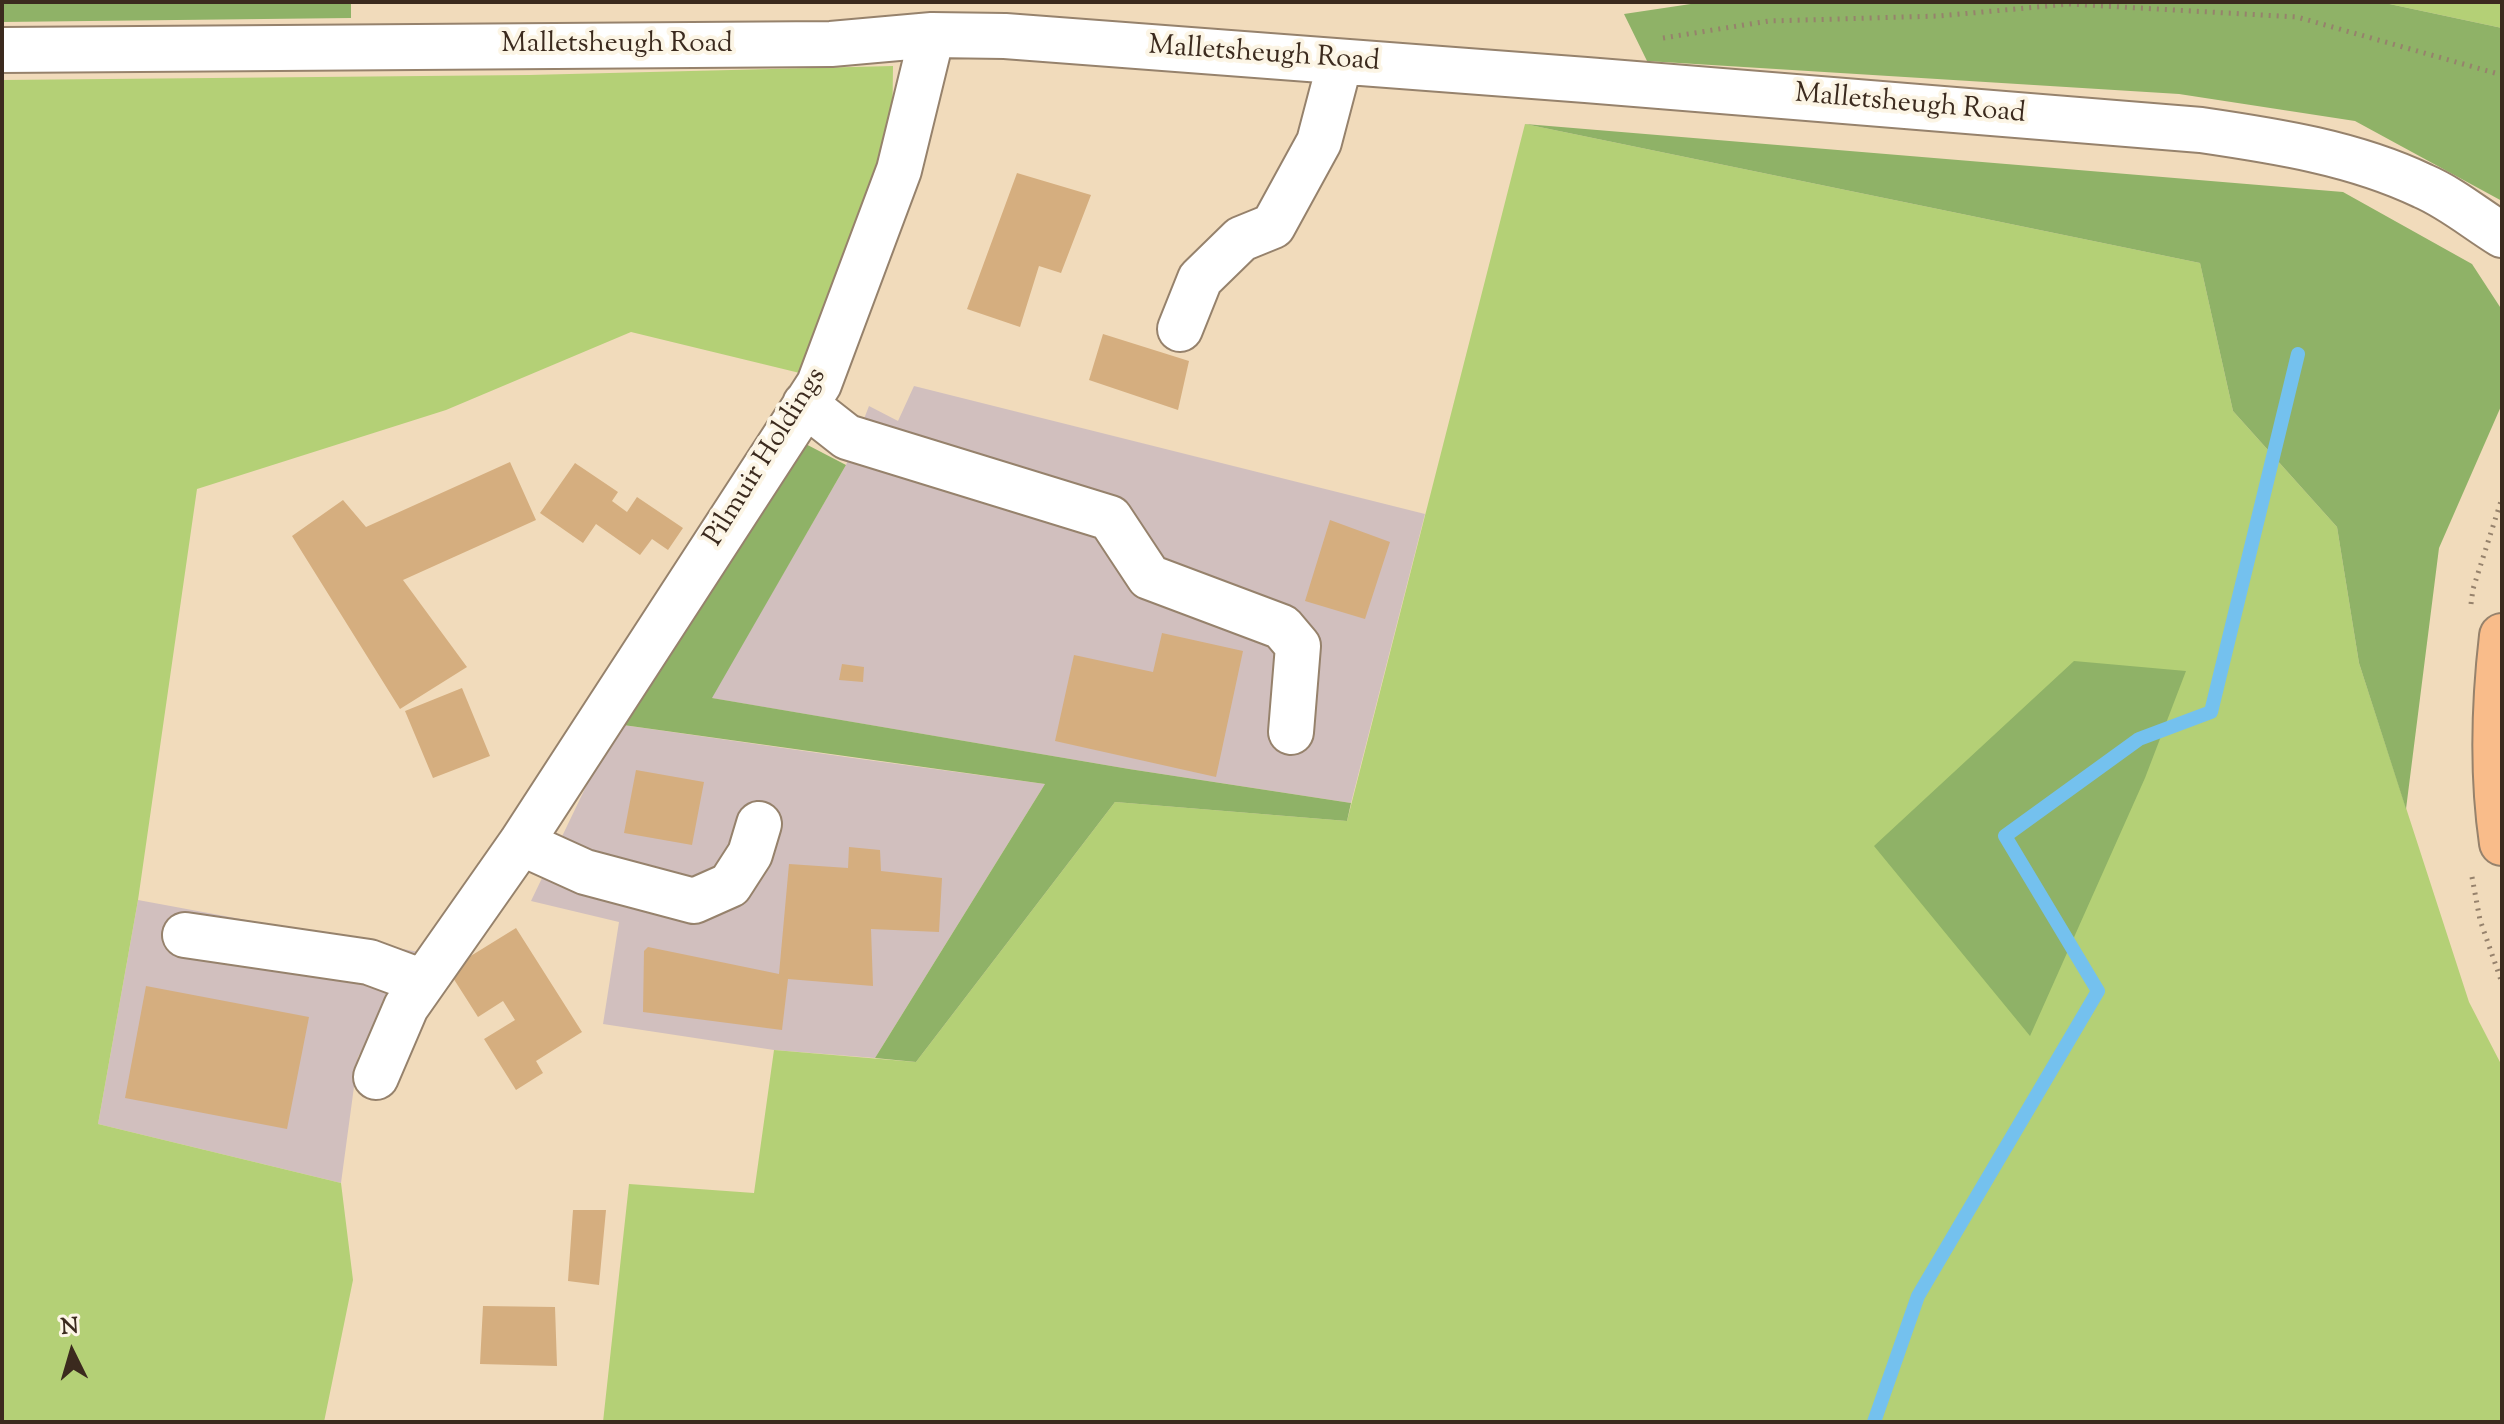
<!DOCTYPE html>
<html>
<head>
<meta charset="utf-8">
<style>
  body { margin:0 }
  #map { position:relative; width:2504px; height:1424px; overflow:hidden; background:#f1dbbb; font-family:"Sorts Mill Goudy",serif }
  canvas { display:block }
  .frame { position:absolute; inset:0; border:4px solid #3b2a1e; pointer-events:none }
  .north { position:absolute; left:32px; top:1312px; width:80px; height:80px; -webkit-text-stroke:6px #fcf5e5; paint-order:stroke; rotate:355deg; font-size:22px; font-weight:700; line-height:32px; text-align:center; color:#3b2a1e }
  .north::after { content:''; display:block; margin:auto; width:28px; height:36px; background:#3b2a1e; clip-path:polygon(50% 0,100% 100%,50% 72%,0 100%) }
</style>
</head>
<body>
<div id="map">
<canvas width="2504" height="1424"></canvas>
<div class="frame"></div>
<div class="north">N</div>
</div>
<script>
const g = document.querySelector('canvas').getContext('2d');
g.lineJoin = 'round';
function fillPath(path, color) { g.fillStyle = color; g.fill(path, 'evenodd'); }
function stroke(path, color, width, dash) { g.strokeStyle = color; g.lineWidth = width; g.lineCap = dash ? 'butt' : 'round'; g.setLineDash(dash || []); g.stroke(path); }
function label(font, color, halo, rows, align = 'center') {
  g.font = font + ' "Sorts Mill Goudy",serif'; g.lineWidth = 8; g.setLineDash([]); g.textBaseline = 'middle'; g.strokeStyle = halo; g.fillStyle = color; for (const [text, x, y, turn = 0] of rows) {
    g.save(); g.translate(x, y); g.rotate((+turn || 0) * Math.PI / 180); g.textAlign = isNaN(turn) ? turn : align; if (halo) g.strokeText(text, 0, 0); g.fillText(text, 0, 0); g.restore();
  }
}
fillPath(new Path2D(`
  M914,386L1425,514L1351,803L1129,769L711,698L846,465L869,406L898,421Z
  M616,724L853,758L1045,784L875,1058L774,1050L603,1024L619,922L531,901Z
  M138,900L419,952L358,1057L341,1183L98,1124Z`), '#d1bfbe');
fillPath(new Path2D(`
  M2380,2H2502V28Z
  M893,66L892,143L808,375L631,332L446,410L197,489L138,900L98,1124L341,1183L353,1280L324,1422H2V80L529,75Z
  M1525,124L2200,263L2233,411L2337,527L2359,663L2469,1002L2502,1066V1422H603L629,1184L754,1193L774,1050L916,1062L1115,802L1347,821Z`), '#b4d076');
fillPath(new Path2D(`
  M2,2H351V18L2,22Z
  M1704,2H2380L2502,28V201L2355,121L2179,94L1647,61L1624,14Z
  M1525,124L2343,192L2472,264L2502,310V404L2439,548L2406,809L2359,663L2337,527L2233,411L2200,263Z
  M798,440L846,465L712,698L1129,769L1351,803L1347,821L1115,802L916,1062L875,1058L1045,784L616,724Z
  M2074,661L2186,671L2145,778L2030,1036L1874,846Z`), '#8fb267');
stroke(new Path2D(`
  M1874,1422L1918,1296L2098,991L2005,836L2139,739L2211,712L2298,354`), '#74c1ee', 14);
fillPath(new Path2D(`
  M1017,173L1091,195L1061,273L1039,266L1020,327L967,309Z
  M1103,334L1189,361L1178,410L1089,380Z
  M510,462L536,520L403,580L467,667L400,709L292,536L343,500L366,527Z
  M575,463L618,492L612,501L627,512L637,497L683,528L668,550L652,539L640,555L596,524L583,543L540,513Z
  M1330,520L1390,542L1365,619L1305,601Z
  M1162,633L1243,651L1216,777L1055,741L1074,655L1153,672Z
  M842,664L864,667L863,682L839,680Z
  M462,688L490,756L433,778L405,711Z
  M636,770L704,782L692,845L624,833Z
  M849,847L880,850L881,871L942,878L939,932L871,929L873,986L788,979L782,1030L643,1012L644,951L648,947L779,974L789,864L848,868Z
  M516,928L582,1032L536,1061L543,1073L516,1090L484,1039L515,1020L503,1001L478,1017L448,970Z
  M146,986L309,1017L287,1129L125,1098Z
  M573,1210H606L599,1285L568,1281Z
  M483,1306L555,1307L557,1366L480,1364Z`), '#d5ae7f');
const minor = new Path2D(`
  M2,50L831,44L932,35L1005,36L1586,80L2201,130C2276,141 2354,153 2423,186C2451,198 2476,219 2502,235
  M1180,329L1200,279L1241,239L1273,226L1319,142L1340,62
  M805,404L847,437L1110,518L1149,577L1282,627L1298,646L1291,732
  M521,843L585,872L694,901L730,885L750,854L759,824
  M185,935L369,962L423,982
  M376,1077L406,1007L521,843L819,384L899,170L932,35`);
const major = new Path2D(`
  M2502,636C2494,705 2492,774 2502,843`);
stroke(minor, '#96826c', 48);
stroke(major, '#96826c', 48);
stroke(new Path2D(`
  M1663,38L1769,21L1939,16L2069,4L2297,17L2502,75
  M2471,604L2473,589L2502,498
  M2472,877L2480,920L2502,983`), '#96826c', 5, [2, 6]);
stroke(minor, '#fff', 44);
stroke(major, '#f9bc8a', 44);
label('28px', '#3b2a1e', '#fcf5e5', [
  ["Malletsheugh Road",617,46],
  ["Malletsheugh Road",1264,56,4],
  ["Malletsheugh Road",1910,106,5],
  ["Pilmuir Holdings",767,458,-58]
]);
</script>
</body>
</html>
